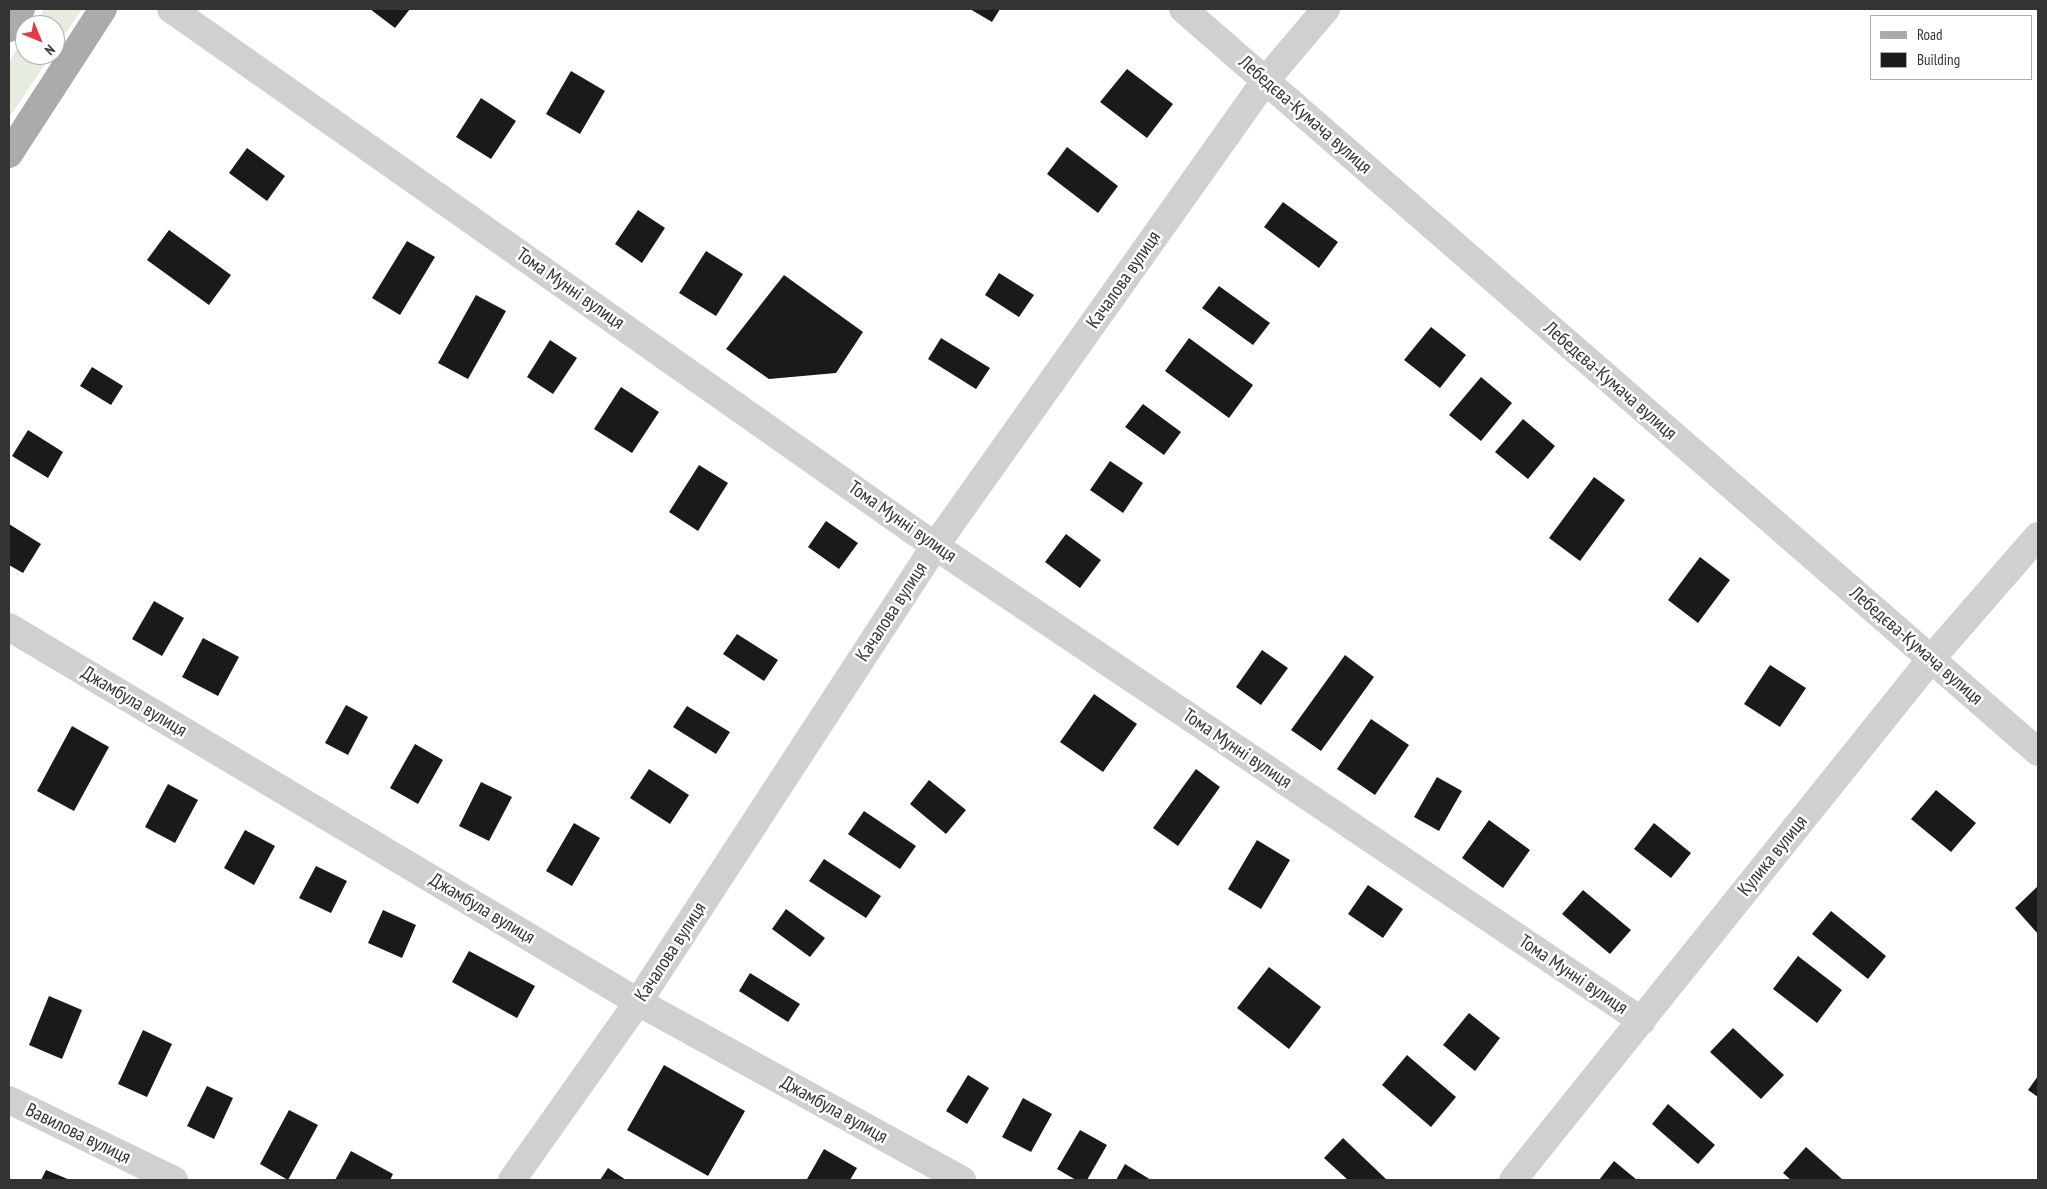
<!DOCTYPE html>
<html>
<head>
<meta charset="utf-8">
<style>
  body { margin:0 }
  #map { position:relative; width:2047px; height:1189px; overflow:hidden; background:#fff; font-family:"PT Sans Narrow",sans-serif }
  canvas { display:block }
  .frame { position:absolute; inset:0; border:10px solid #333; pointer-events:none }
  .legend { position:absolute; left:1870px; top:15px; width:162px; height:65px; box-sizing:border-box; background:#fff; border:1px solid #adadad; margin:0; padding:6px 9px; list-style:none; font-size:15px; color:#333 }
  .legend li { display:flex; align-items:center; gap:10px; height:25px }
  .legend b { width:25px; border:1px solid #adadad }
  .north { position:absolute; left:15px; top:15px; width:50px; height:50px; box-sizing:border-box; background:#fff; border:1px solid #adadad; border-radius:50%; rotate:135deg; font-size:14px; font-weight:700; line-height:20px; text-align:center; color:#333 }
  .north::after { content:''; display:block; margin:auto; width:18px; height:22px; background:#e63946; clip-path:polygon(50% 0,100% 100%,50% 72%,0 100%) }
</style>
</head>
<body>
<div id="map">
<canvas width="2047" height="1189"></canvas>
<div class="frame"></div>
<ul class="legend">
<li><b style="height:6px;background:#ababab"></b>Road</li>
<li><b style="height:14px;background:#1a1a1a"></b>Building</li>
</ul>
<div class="north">N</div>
</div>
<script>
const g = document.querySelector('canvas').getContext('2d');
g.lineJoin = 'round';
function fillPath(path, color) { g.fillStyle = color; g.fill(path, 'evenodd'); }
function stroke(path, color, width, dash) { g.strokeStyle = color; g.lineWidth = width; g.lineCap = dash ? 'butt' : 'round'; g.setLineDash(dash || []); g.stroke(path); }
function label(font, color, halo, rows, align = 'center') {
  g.font = font + ' "PT Sans Narrow",sans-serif'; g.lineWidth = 5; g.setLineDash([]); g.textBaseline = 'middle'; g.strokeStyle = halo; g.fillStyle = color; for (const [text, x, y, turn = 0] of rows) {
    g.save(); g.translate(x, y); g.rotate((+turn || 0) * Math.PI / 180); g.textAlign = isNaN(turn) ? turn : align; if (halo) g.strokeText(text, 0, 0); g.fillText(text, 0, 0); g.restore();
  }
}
fillPath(new Path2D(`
  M44,9H82L55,49V25H33Z
  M25,37V55H51L9,118V61Z`), '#e6ecdf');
fillPath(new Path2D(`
  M370,9H410L395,28Z
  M970,9H1000L992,22Z
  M1127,69L1173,104L1147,138L1100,102Z
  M571,71L605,91L580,134L546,114Z
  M481,98L516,121L491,159L456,137Z
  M1067,147L1118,186L1098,213L1047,174Z
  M247,148L285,176L267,201L229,173Z
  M1283,202L1338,242L1319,268L1264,227Z
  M638,210L665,228L642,263L615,244Z
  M169,230L231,275L209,305L147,260Z
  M407,241L435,257L400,315L372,298Z
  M706,251L743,274L716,316L679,293Z
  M999,273L1034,295L1019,317L985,295Z
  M784,275L863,332L836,373L769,379L726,349Z
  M1219,286L1270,323L1253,345L1202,308Z
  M476,295L506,311L468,379L438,363Z
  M1431,327L1466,355L1440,388L1404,360Z
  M941,338L990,368L976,389L928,359Z
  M1189,338L1253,385L1229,418L1165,371Z
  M550,340L577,358L553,394L527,377Z
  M92,367L123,386L111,405L80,386Z
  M1481,377L1512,403L1481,441L1449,415Z
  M621,387L659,412L632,453L594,429Z
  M1143,404L1181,432L1164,455L1125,427Z
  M1523,419L1555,446L1528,479L1495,452Z
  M28,430L63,452L48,478L12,456Z
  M1110,461L1143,483L1123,513L1090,490Z
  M699,465L728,483L698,531L669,512Z
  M1594,477L1625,500L1580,561L1549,538Z
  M826,521L858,543L839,569L808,547Z
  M9,524L41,544L23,573L9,565Z
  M1066,534L1101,560L1080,588L1045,562Z
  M1700,557L1730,580L1698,623L1668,600Z
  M154,601L184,618L162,656L132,639Z
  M737,634L778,660L764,681L723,654Z
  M203,638L239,657L218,696L182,677Z
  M1262,650L1288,668L1261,705L1236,687Z
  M1345,655L1374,677L1321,751L1291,730Z
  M1770,665L1806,688L1780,727L1744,704Z
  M1094,694L1137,724L1103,772L1060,742Z
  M346,705L368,717L348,755L325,743Z
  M687,706L730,732L716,754L673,727Z
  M1371,719L1409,745L1375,795L1337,769Z
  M72,726L109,747L74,811L37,791Z
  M415,744L443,760L418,804L390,788Z
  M649,769L689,795L670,824L630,798Z
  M1196,769L1220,787L1178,846L1153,828Z
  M1437,777L1462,791L1439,831L1414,817Z
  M929,780L966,810L946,834L910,804Z
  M481,782L512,797L489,841L459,826Z
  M168,784L198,800L175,843L145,827Z
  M1936,790L1976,823L1951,852L1911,819Z
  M864,811L916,846L900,869L848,834Z
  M1489,820L1530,850L1503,888L1462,858Z
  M574,823L600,838L572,886L546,871Z
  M1654,823L1691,853L1671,878L1634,849Z
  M245,830L275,846L254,885L224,868Z
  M1257,840L1290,860L1261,909L1228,889Z
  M824,859L881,896L866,918L809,881Z
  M316,866L347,881L331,913L299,898Z
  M1368,885L1403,909L1383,938L1348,914Z
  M2038,886V934L2015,908Z
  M1583,890L1631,930L1610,954L1562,914Z
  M786,909L825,938L810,957L772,929Z
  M383,910L416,925L402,958L368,943Z
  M1831,911L1886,956L1868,979L1812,934Z
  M469,951L535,986L517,1018L452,982Z
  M1798,956L1842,990L1817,1023L1773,989Z
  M1269,967L1321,1007L1289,1049L1237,1008Z
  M750,973L800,1004L788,1022L739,991Z
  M49,996L82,1010L62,1059L29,1045Z
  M1469,1013L1500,1038L1475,1071L1443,1045Z
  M1733,1028L1784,1075L1761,1099L1710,1052Z
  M143,1030L172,1044L147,1097L118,1084Z
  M1407,1055L1456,1097L1431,1127L1382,1085Z
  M664,1065L745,1111L708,1176L627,1130Z
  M968,1075L989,1088L967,1124L946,1111Z
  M2038,1076V1097L2028,1090Z
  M207,1086L233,1098L214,1139L187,1126Z
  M1023,1098L1052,1114L1031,1152L1002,1137Z
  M1668,1104L1715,1145L1698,1164L1652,1124Z
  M289,1110L318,1125L288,1180L260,1164Z
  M1080,1130L1107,1145L1087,1180H1076L1057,1169Z
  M1343,1138L1387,1180H1348L1324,1158Z
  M1806,1147L1843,1180H1791L1783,1173Z
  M824,1149L857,1168L850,1180L807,1179Z
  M351,1151L393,1174L390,1180H335Z
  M1614,1161L1637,1180H1599Z
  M1125,1164L1151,1180H1116Z
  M608,1168L626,1180H600Z
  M46,1170L70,1180H41Z`), '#1a1a1a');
stroke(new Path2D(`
  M171,9L935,546L1642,1021
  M1183,9L2038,752
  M9,627L638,1002L962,1180
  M9,1100L174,1180
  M512,1180L638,1002L935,546L1265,81L1326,9
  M1513,1180L1931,659L2038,536`), '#d0d0d0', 28);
stroke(new Path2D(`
  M9,28L21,9
  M9,154L103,9`), '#ababab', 28);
label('19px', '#333', '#fff', [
  ["Лебедєва-Кумача вулиця",1305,115,41],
  ["Качалова вулиця",1124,280,-55],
  ["Тома Мунні вулиця",570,289,35],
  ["Лебедєва-Кумача вулиця",1610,381,41],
  ["Тома Мунні вулиця",902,522,35],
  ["Качалова вулиця",892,612,-57],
  ["Лебедєва-Кумача вулиця",1916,646,41],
  ["Джамбула вулиця",134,702,31],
  ["Тома Мунні вулиця",1237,749,34],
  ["Кулика вулиця",1773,856,-51],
  ["Джамбула вулиця",482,909,31],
  ["Качалова вулиця",671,952,-57],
  ["Тома Мунні вулиця",1573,975,34],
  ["Джамбула вулиця",834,1110,29],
  ["Вавилова вулиця",78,1134,26]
]);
</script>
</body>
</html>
